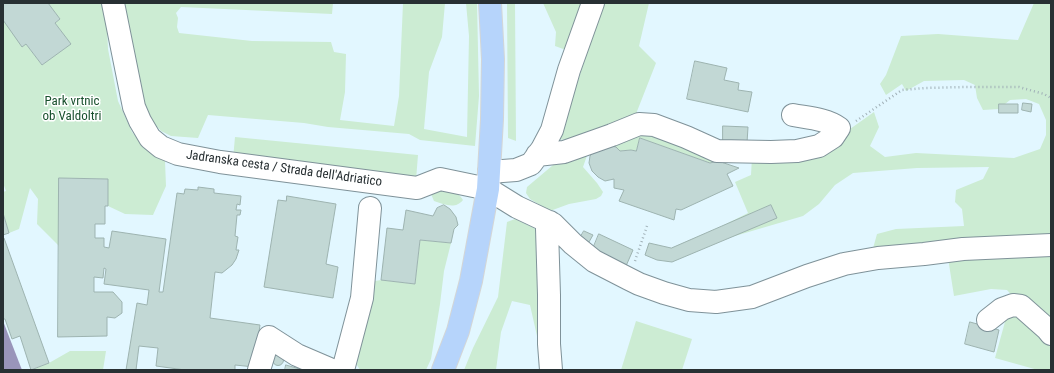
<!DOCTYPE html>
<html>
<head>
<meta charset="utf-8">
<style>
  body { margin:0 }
  #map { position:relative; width:1054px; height:373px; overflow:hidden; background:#e2f7ff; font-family:"Roboto Condensed",sans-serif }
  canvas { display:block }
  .frame { position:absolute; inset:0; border:4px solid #283033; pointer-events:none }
</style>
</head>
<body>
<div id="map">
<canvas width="1054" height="373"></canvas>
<div class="frame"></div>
</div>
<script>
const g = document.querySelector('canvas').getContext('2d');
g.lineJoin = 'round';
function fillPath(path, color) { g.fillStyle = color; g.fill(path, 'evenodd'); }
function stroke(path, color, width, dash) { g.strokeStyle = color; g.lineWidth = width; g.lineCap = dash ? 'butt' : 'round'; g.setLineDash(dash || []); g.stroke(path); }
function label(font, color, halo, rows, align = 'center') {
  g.font = font + ' "Roboto Condensed",sans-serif'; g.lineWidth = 3; g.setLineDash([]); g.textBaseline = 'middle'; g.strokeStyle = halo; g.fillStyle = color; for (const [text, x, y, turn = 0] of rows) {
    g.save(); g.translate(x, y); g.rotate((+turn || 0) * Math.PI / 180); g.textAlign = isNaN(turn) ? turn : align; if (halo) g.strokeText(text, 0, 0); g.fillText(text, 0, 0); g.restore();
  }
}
fillPath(new Path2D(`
  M48,3H103L106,8L108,49L118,101L132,132L144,147L165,161L166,186L153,215L125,214L108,206V179L59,178V246L37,224L38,199L30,188L19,229L9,233L3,213V192L6,191L3,183V20L26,44L42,65L70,44L55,23L60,19Z
  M124,3H333L332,14L181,7L176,13L178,18L177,27L179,33L252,41L331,42L334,52L346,54L345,92L340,120L394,126L399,96L403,3H445L442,37L429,72L424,129L467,137L469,36L466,3H477L479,96L475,146L420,140L409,134L328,127L304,123L208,115L198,138L171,136L161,131L150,119L140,101Z
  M507,3H515L516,141L508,138Z
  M543,3H581L566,50L555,46L556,32Z
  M603,3H649L639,46L656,63L634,119L571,139L556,140L576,87Z
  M1034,3H1051V240L872,252L877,234L896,229L964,226L962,209L955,202L956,190L983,179L989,167L917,168L853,173L835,185L819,204L803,216L728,238L722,226L748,213L735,182L751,175L752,157L843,134L874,112L879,127L870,146L885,157L916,153L1014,158L1040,149L1046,135V120L1039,104L1026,99L1010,100L999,109L983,110L977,98L975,85L964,80L924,81L906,91L902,84L886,95L880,84L886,75L901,36L938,34L1018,40Z
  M641,129L718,161L710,163L640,138L636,151L631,150L620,151L616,147L602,144Z
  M235,137L418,155L416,180L233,159Z
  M590,147L583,167L597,183L603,192L601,196L596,199L569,204L550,211L530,199L526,193L527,187L559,160Z
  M434,190C446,190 456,188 463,200C455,210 444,204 434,201L431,194Z
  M515,219L534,228L540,233L546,339L537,336L530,305L512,301L501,332L496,370H464L473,348L498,297L507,222Z
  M420,240L451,243L444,271L440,304L431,359L426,370H360L357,365L361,337L375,281L381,280L415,284Z
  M1051,254V326L1015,299L1007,290L991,289L954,296L948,258Z
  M1008,311H1015L1051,342V370H1038L995,358Z
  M636,321L692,339L682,370H621Z
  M70,351H106L103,370H32L49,363Z`), '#ccecd3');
fillPath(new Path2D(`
  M3,321L22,370H3Z`), '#9995ba');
const building = new Path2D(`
  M3,3H48L60,19L55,23L71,44L42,65L26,44L22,47L3,20Z
  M695,61L727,68L724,80L739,83L738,90L752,92L748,112L687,99Z
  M1023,103L1032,104L1031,112L1022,110Z
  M999,104H1018V113H999Z
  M723,126L748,127L747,143L723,142Z
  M640,138L710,163L718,161L739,168L727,174L733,186L681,210L676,209L674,220L619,201L624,190L614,188V179L605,181L598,177L592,171L589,163L590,156L596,148L608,145L616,147L620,151L631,150L636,151Z
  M59,178L108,179V206H105V224H95V238H104V247L109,248L112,231L166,239L159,292H163L177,193L184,194L185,189L198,190V187L214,189V193L241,196L240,205L237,204L236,210H241L240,215H237L235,236L238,237L236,250H239L236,259L232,265L222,273L215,272L210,318L260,325L254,367L235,365V370H185L156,366L158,348L139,346L136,370H126L137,303L147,305L149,290L104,284L106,269L104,268L103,278L94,277V292H113L122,302V313L115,318L107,317V336L58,337Z
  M287,196L336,204L326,264L338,267L333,298L264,287L278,200L286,201Z
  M444,205L450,209L456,217L458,225L454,229L451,243L420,240L415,284L381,280L387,228L403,230L406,210L433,216L437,208Z
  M771,205L777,218L672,262L657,260L645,255L649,243L671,248Z
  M3,213L9,233L3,235Z
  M584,231L593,235L589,242L580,238Z
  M599,234L633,250L626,266L592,251Z
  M3,238H4L49,363L31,370L20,336L12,339L5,319H3Z
  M970,322L999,330L994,352L965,344Z
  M272.5 360a5.5 5.5 0 1 1 11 0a5.5 5.5 0 1 1-11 0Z
  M286,365L303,370H285Z`);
fillPath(building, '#c2d8d5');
stroke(building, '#9db3b0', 1);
const minor = new Path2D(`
  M113,3L134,107L140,121L150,138L161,147L178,154L220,162L417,188L440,179L488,189L517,207L553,224L573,244L594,261L629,279L639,284L664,293L689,300L716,302L752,297L807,276L844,264L878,258L924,254L963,249L1051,245
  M537,155L564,152L612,135L639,124L654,125L686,137L717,151L771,152L797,151L819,146L833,137L839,128C826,119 809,118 793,115
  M489,172L516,170L531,164L542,149L552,130L569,70L593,3
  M550,222L547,229L549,295V344L551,370
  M988,320L1002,309L1013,305L1021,306L1047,329L1051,334
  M259,370L269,337L297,355L332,370
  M343,370L362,298L370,208`);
const major = new Path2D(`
  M443,370L458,331L471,281L488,189L492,119L493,59L490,3`);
stroke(minor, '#7f9299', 24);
stroke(major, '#d4d6d6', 24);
stroke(new Path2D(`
  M856,121L902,90L925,88L965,87H1019L1044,94L1051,98
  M635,261L647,226`), '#a0b0b7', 2.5, [1, 3]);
stroke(minor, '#fff', 22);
stroke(major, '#b6d4fb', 22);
label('13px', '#18502d', '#fff', [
  ["Park vrtnic",72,102],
  ["ob Valdoltri",72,117]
]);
label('13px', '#283033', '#fff', [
  ["Jadranska cesta / Strada dell'Adriatico",284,169,8]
]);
</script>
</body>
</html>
